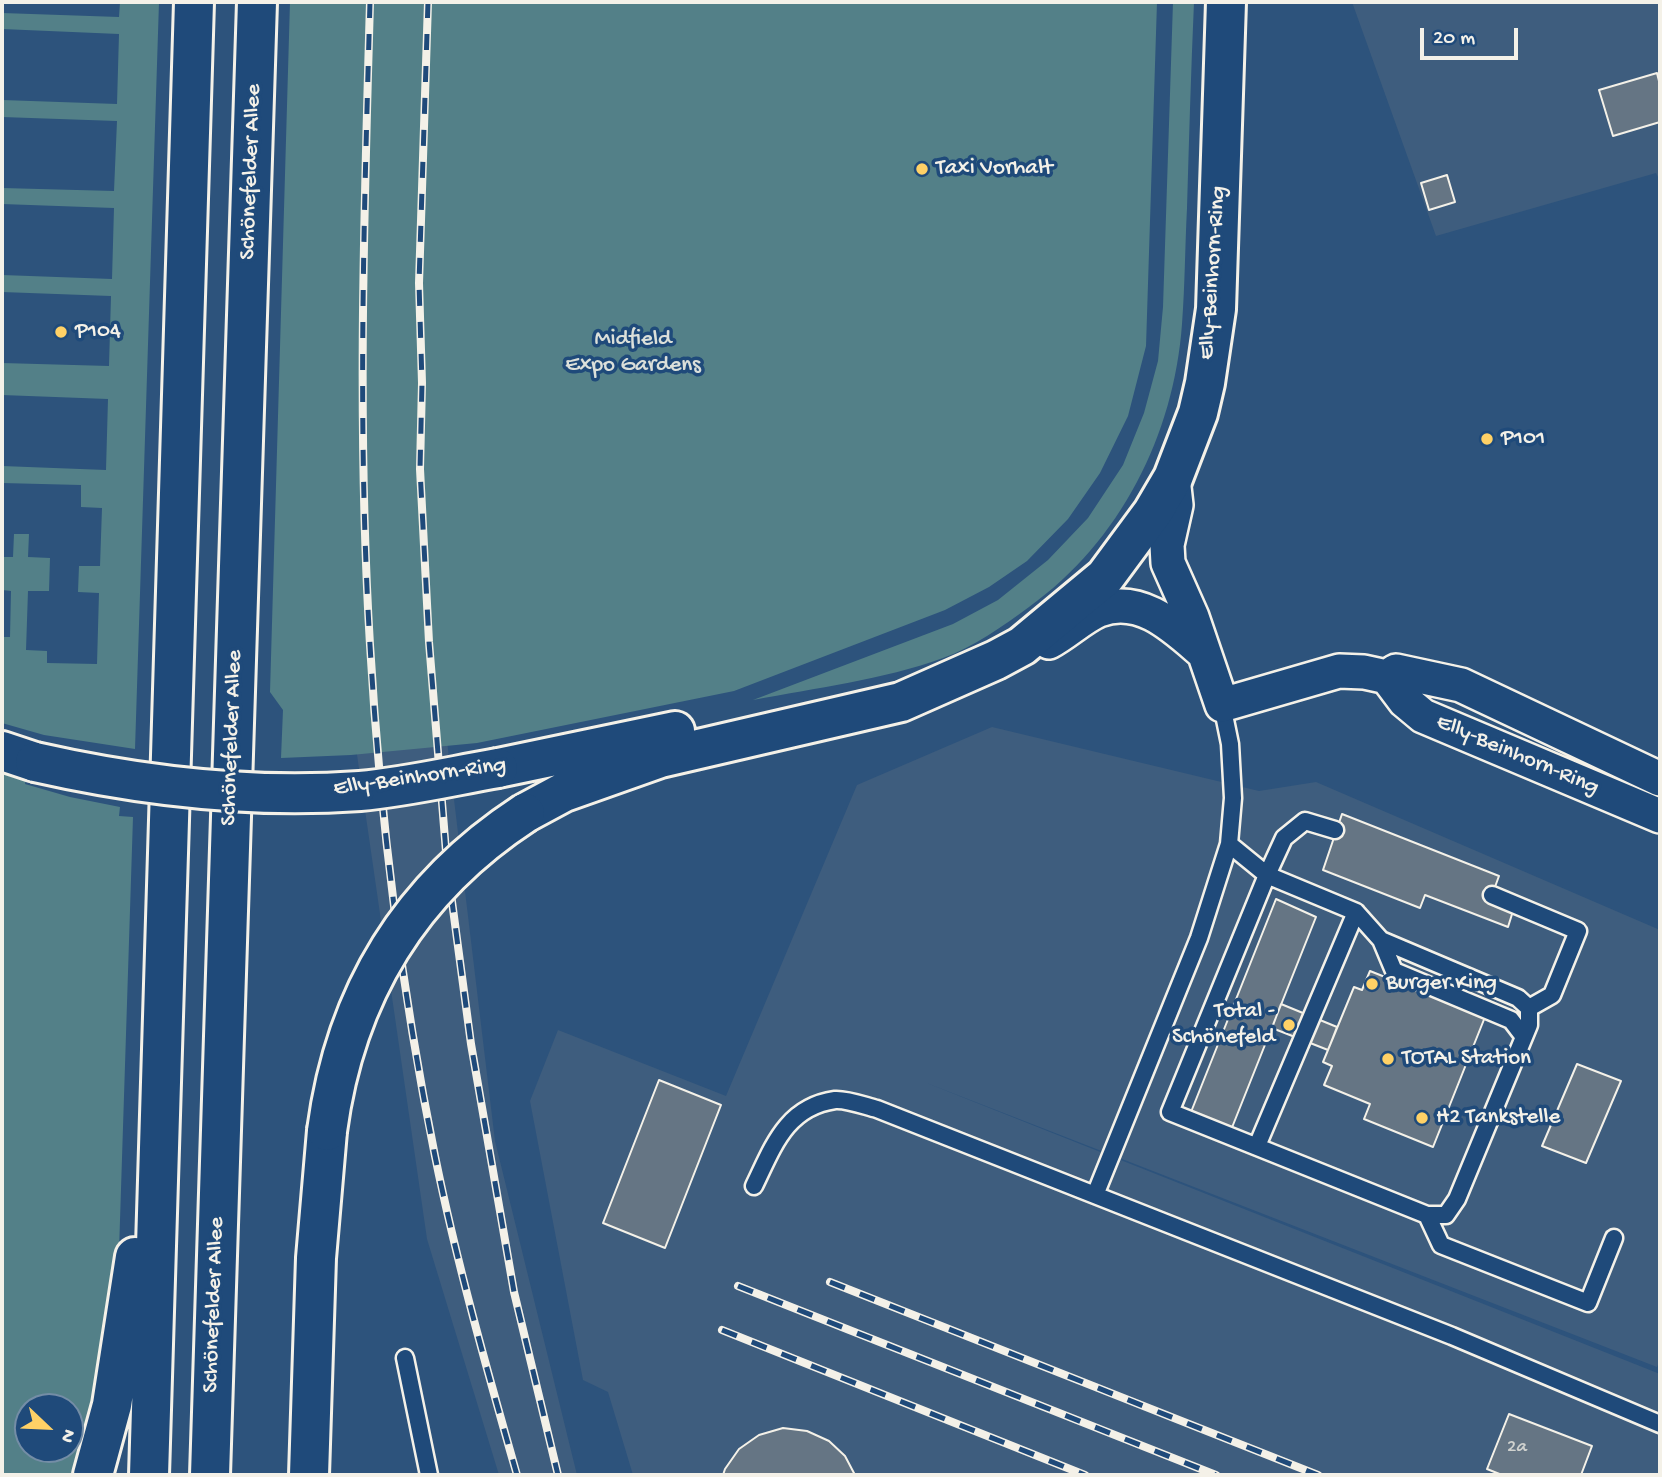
<!DOCTYPE html>
<html>
<head>
<meta charset="utf-8">
<style>
  body { margin:0 }
  #map { position:relative; width:1662px; height:1477px; overflow:hidden; background:#2d537c; font-family:"Gochi Hand",sans-serif }
  canvas { display:block }
  .frame { position:absolute; inset:0; border:4px solid #f4f1e8; pointer-events:none }
  .north { position:absolute; left:14px; top:1393px; width:70px; height:70px; box-sizing:border-box; background:#1f4a7a; border:2px solid #748da6; border-radius:50%; rotate:113deg; font-size:19px; font-weight:700; line-height:28px; text-align:center; color:#f4f1e8 }
  .north::after { content:''; display:block; margin:auto; width:24px; height:32px; background:#ffd166; clip-path:polygon(50% 0,100% 100%,50% 72%,0 100%) }
  .scale { position:absolute; left:1420px; top:28px; width:98px; height:32px; box-sizing:border-box; border:4px solid #f4f1e8; border-top:0; padding-left:9px; font-size:21px; line-height:24px; white-space:nowrap; color:#f4f1e8; -webkit-text-stroke:5px #1f4a7a; paint-order:stroke }
</style>
</head>
<body>
<div id="map">
<canvas width="1662" height="1477"></canvas>
<div class="frame"></div>
<div class="north">N</div>
<div class="scale">20 m</div>
</div>
<script>
const g = document.querySelector('canvas').getContext('2d');
g.lineJoin = 'round';
function fillPath(path, color) { g.fillStyle = color; g.fill(path, 'evenodd'); }
function stroke(path, color, width, dash) { g.strokeStyle = color; g.lineWidth = width; g.lineCap = dash ? 'butt' : 'round'; g.setLineDash(dash || []); g.stroke(path); }
function label(font, color, halo, rows, align = 'center') {
  g.font = font + ' "Gochi Hand",sans-serif'; g.lineWidth = 7; g.setLineDash([]); g.textBaseline = 'middle'; g.strokeStyle = halo; g.fillStyle = color; for (const [text, x, y, turn = 0] of rows) {
    g.save(); g.translate(x, y); g.rotate((+turn || 0) * Math.PI / 180); g.textAlign = isNaN(turn) ? turn : align; if (halo) g.strokeText(text, 0, 0); g.fillText(text, 0, 0); g.restore();
  }
}
fillPath(new Path2D(`
  M1352,2H1660V181L1656,173L1436,236Z
  M342,651L447,741L495,1141L577,1475H499L427,1239Z
  M992,727L1259,791L1316,782L1660,930V1360L1657,1367L924,1082L1660,1374V1475H633L608,1392L583,1380L530,1101L558,1030L726,1096L857,785Z`), '#3e5d7e');
fillPath(new Path2D(`
  M120,2H159L135,749L44,735L2,723V637H10L11,591L2,590V557H13L14,534H29L28,557L50,558L49,591H28L26,650L47,651V663L97,664L99,593L78,592L79,566H100L102,508L81,507V485L2,483V466L106,470L108,399L2,395V363L109,366L111,296L2,292V275L112,279L114,208L2,204V188L114,191L117,121L2,117V100L117,104L119,34L2,29V13L119,17Z
  M290,2H1157L1146,346L1128,416L1100,473L1068,519L1027,561L989,587L945,610L734,691L477,743L351,755L281,758L283,710L270,692Z
  M1173,2H1194C1191,70 1189,139 1187,208C1185,246 1185,285 1182,324C1174,435 1120,542 1029,607C1003,626 974,647 943,658C882,680 816,688 753,700L953,624L998,600L1048,560L1088,518L1123,465L1144,413L1158,361L1163,307Z
  M2,771L26,780L25,784L70,797L120,807L119,816L133,817L119,1251L105,1374L80,1475H2ZM28,1407H70V1449H28Z`), '#538088');
const building = new Path2D(`
  M1657,73L1660,85V122L1613,136L1599,90Z
  M1447,175L1455,202L1429,210L1421,183Z
  M1342,814L1499,876L1492,895L1513,911L1508,927L1425,895L1420,908L1323,870Z
  M1276,899L1316,917L1231,1130L1191,1112Z
  M1370,971L1485,1017L1433,1147L1364,1119L1370,1104L1324,1085L1332,1066L1323,1062L1354,987L1362,990Z
  M1281,1004L1337,1027L1328,1050L1272,1028Z
  M1577,1064L1621,1081L1586,1163L1542,1146Z
  M659,1080L721,1105L665,1248L603,1223Z
  M1509,1414L1592,1446L1581,1475H1502L1487,1469Z
  M783,1428L807,1431L829,1441L845,1456L855,1475H723L725,1469L739,1449L759,1435Z`);
fillPath(building, '#657584');
stroke(building, '#f4f1e8', 2);
const service = new Path2D(`
  M1229,844L1267,875L1356,912L1381,940L1518,998L1529,1008V1025L1457,1199L1446,1215H1427L1170,1112L1267,875L1284,838L1305,821L1335,830
  M1492,895L1578,931L1552,995L1529,1008
  M1381,940L1394,971L1511,1020L1524,1037
  M1257,1146L1356,912
  M754,1186C773,1147 786,1107 835,1100C847,1099 865,1106 877,1109L1452,1336L1660,1424
  M1095,1195L1199,938L1229,844L1233,798L1230,744L1222,705
  M1427,1215L1441,1245L1588,1303L1614,1238
  M405,1358L429,1475`);
const minor = new Path2D(`
  M1173,478L1176,505L1167,545L1168,563L1192,617L1222,705L1339,671L1364,672L1387,677L1405,701L1423,716L1660,816
  M1049,642C1066,633 1081,618 1099,610C1141,594 1175,628 1204,653
  M1387,677L1396,671L1461,685L1660,779`);
const tertiary = new Path2D(`
  M2,751L35,762
  M498,768L675,731
  M525,813L564,792L660,758L901,702L996,660L1022,646L1105,577L1153,512L1173,478L1198,413L1205,383L1216,309L1226,2
  M309,1475L316,1258L327,1131`);
const trunk = new Path2D(`
  M93,1475L112,1405L135,1257
  M149,1475L194,2
  M210,1475L257,2`);
stroke(service, '#f4f1e8', 21);
stroke(minor, '#f4f1e8', 38);
stroke(tertiary, '#f4f1e8', 44);
stroke(trunk, '#f4f1e8', 44);
stroke(service, '#1f4a7a', 16);
stroke(minor, '#1f4a7a', 33);
stroke(tertiary, '#1f4a7a', 38);
stroke(trunk, '#1f4a7a', 38);
const rail = new Path2D(`
  M370,2C364,216 357,430 370,645C380,816 401,988 435,1156C457,1264 487,1370 517,1475
  M428,2L419,283L422,383L420,469L429,642L447,864L471,1044L514,1292L558,1475
  M830,1282L1318,1475
  M738,1286L1216,1475
  M722,1330L1085,1475`);
stroke(rail, '#f4f1e8', 8);
stroke(rail, '#1f4a7a', 5, [16]);
const tertiaryBridge = new Path2D(`
  M35,762C141,786 251,799 360,791C406,787 452,776 498,768
  M327,1131C345,995 410,888 525,813`);
stroke(tertiaryBridge, '#f4f1e8', 44, []);
stroke(tertiaryBridge, '#1f4a7a', 38);
for (const [x, y, r, color] of [
  [922,169,7,"#ffd166"],
  [61,332,7,"#ffd166"],
  [1487,439,7,"#ffd166"],
  [1372,984,7,"#ffd166"],
  [1289,1025,7,"#ffd166"],
  [1388,1059,7,"#ffd166"],
  [1422,1118,7,"#ffd166"]
]) { const dot = new Path2D(); dot.arc(x, y, r, 0, 2 * Math.PI); g.fillStyle = color; g.fill(dot); stroke(dot, '#1f4a7a', 2.5); }
label('19px', '#d0d2cf', null, [
  ["2a",1517,1448]
]);
label('23px', '#f4f1e8', '#1f4a7a', [
  ["Taxi Vorhalt",936,169],
  ["P104",75,332],
  ["P101",1501,439],
  ["Burger King",1386,984],
  ["Total -",1275,1012,"right"],
  ["Schönefeld",1275,1038,"right"],
  ["TOTAL Station",1402,1059],
  ["H2 Tankstelle",1436,1118]
], 'left');
label('23px', '#f4f1e8', '#1f4a7a', [
  ["Schönefelder Allee",252,172,-88],
  ["Elly-Beinhorn-Ring",1214,273,-86],
  ["Schönefelder Allee",233,738,-88],
  ["Elly-Beinhorn-Ring",1517,756,23],
  ["Elly-Beinhorn-Ring",420,778,-8],
  ["Schönefelder Allee",215,1305,-88]
]);
label('23px', '#dce0da', '#1f4a7a', [
  ["Midfield",633,340],
  ["Expo Gardens",633,366]
]);
</script>
</body>
</html>
